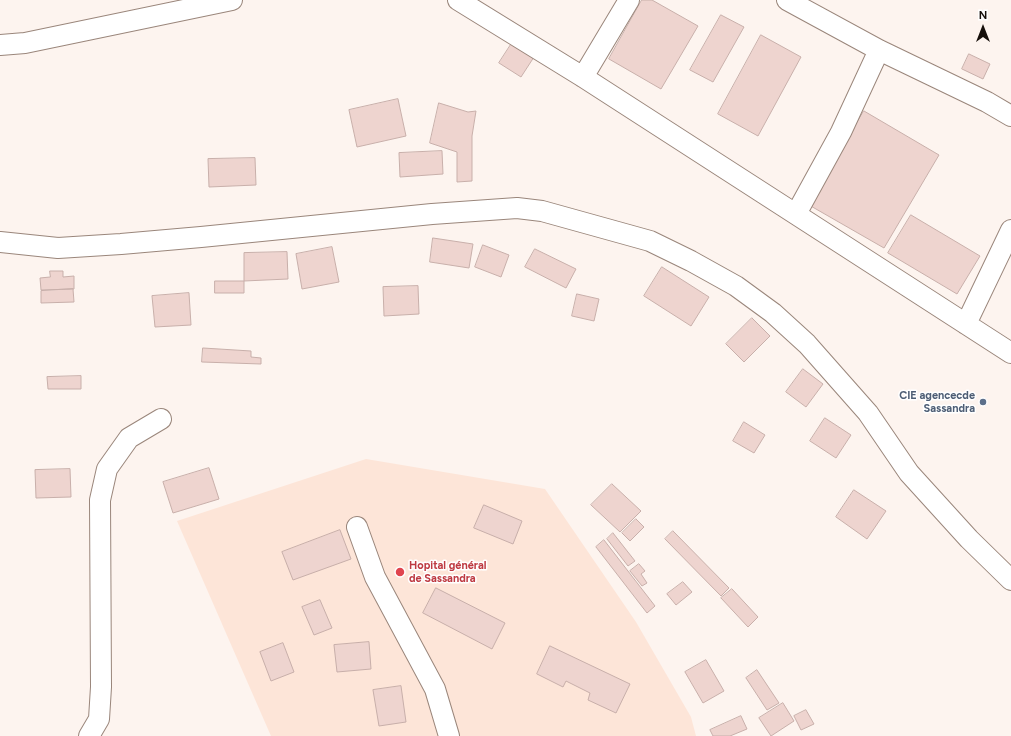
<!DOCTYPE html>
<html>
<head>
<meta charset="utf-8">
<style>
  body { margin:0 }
  #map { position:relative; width:1011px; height:736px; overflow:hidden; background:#fdf4ef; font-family:Figtree,sans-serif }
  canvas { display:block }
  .north { position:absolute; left:963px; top:8px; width:40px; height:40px; -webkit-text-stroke:3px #fff; paint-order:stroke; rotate:0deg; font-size:11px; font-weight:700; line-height:16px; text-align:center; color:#160f0b }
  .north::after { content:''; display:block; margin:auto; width:14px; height:18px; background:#160f0b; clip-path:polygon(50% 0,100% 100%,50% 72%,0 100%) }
</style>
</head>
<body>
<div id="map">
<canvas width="1011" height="736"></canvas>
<div class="north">N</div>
</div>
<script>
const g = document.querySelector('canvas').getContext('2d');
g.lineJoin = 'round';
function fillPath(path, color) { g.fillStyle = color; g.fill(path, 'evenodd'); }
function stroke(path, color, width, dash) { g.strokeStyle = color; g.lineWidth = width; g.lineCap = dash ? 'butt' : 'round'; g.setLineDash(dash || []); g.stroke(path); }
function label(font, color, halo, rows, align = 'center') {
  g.font = font + ' Figtree,sans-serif'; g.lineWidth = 3; g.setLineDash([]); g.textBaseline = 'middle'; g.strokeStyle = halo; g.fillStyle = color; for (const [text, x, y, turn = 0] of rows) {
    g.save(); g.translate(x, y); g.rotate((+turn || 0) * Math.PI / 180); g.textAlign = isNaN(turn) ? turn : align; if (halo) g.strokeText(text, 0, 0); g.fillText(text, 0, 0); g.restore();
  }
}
fillPath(new Path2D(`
  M366,459L545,489L636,622L691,717L696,736H271L177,521Z`), '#fde5d8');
const building = new Path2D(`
  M642,0H652L698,26L661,89L609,59Z
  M721,15L744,27L713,82L690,70Z
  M761,35L801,57L758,136L718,114Z
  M512,43L534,57L521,77L499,63Z
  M969,54L990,64L983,79L962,69Z
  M398,99L406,136L357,147L349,110Z
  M439,103L468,112L476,111L472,136V181L457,182V152L430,143Z
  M864,111L939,155L884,248L809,205Z
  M442,151L443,174L400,177L399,153Z
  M255,158L256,185L209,187L208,159Z
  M911,215L980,256L957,294L888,253Z
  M433,238L473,244L469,268L430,262Z
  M483,245L509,255L501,277L475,267Z
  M332,247L339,282L302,289L296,254Z
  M535,249L576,269L566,288L525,267Z
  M287,252L288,279L244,281V253Z
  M662,267L709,297L691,326L644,296Z
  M50,271H63V277L74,276V289L41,290L40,278L50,277Z
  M215,281H244V293H215Z
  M418,286L419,314L384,316L383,287Z
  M73,289L74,302L41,303V291Z
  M189,293L191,325L155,327L152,296Z
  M577,294L599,299L594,321L572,316Z
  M752,318L770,336L744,362L726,344Z
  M203,348L251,351V357L261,358V364L202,362Z
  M803,369L823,384L806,407L786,392Z
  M81,376V389H48L47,377Z
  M825,418L851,435L836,458L810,441Z
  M744,422L765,435L754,453L733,441Z
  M209,468L219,499L173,513L163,482Z
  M70,469L71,497L36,498L35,470Z
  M612,484L641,511L620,532L591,505Z
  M854,490L886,511L867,539L836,517Z
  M484,505L522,521L513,544L474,528Z
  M636,519L644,527L630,541L622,533Z
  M340,530L351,559L293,580L282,552Z
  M673,531L729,588L721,596L665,539Z
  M613,533L635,561L628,566L607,539Z
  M604,540L655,606L647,613L596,547Z
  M639,564L645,571L641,574L647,583L642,586L630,571Z
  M683,582L692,592L676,605L667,594Z
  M436,588L505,623L492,649L423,613Z
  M732,589L758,617L748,627L721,598Z
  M320,600L332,628L314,635L302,607Z
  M369,642L371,669L337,672L334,645Z
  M283,643L294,672L271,681L260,652Z
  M550,646L630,684L616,713L588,700L590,693L566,681L563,687L537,674Z
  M706,660L724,691L703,703L685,672Z
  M757,670L779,703L767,710L746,678Z
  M401,686L406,722L379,726L373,690Z
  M783,703L794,721L771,736L759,718Z
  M806,710L814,724L801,730L794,716Z
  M741,716L747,729L730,736H713L710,730Z`);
fillPath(building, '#eed4cf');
stroke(building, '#c8afaa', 1);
const minor = new Path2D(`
  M458,0L583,77L1011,353
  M787,0L879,50L987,102L1011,116
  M0,45L25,43L232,0
  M583,77L629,0
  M796,214L841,132L879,50
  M0,242L58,248L121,244L201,237L432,214L517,208L542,211L650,241L691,261L736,286L773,313L807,344L868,413L909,473L969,539L1011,580
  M966,324L1011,230
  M357,527L375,577L435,689L449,736
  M89,736L99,719L101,687L100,500L107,469L129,438L161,419`);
stroke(minor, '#9a867b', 22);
stroke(minor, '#fff', 20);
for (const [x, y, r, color] of [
  [983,402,4,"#5c6f8a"],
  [400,572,5,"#e0444e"]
]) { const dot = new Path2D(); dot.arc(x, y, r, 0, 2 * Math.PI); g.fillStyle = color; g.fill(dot); stroke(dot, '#fff', 1.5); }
label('bold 11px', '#4e5e75', '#fff', [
  ["CIE agencecde",975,396],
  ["Sassandra",975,409]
], 'right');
label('bold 11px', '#be3a42', '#fff', [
  ["Hopital général",409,566],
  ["de Sassandra",409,579]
], 'left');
</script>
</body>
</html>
